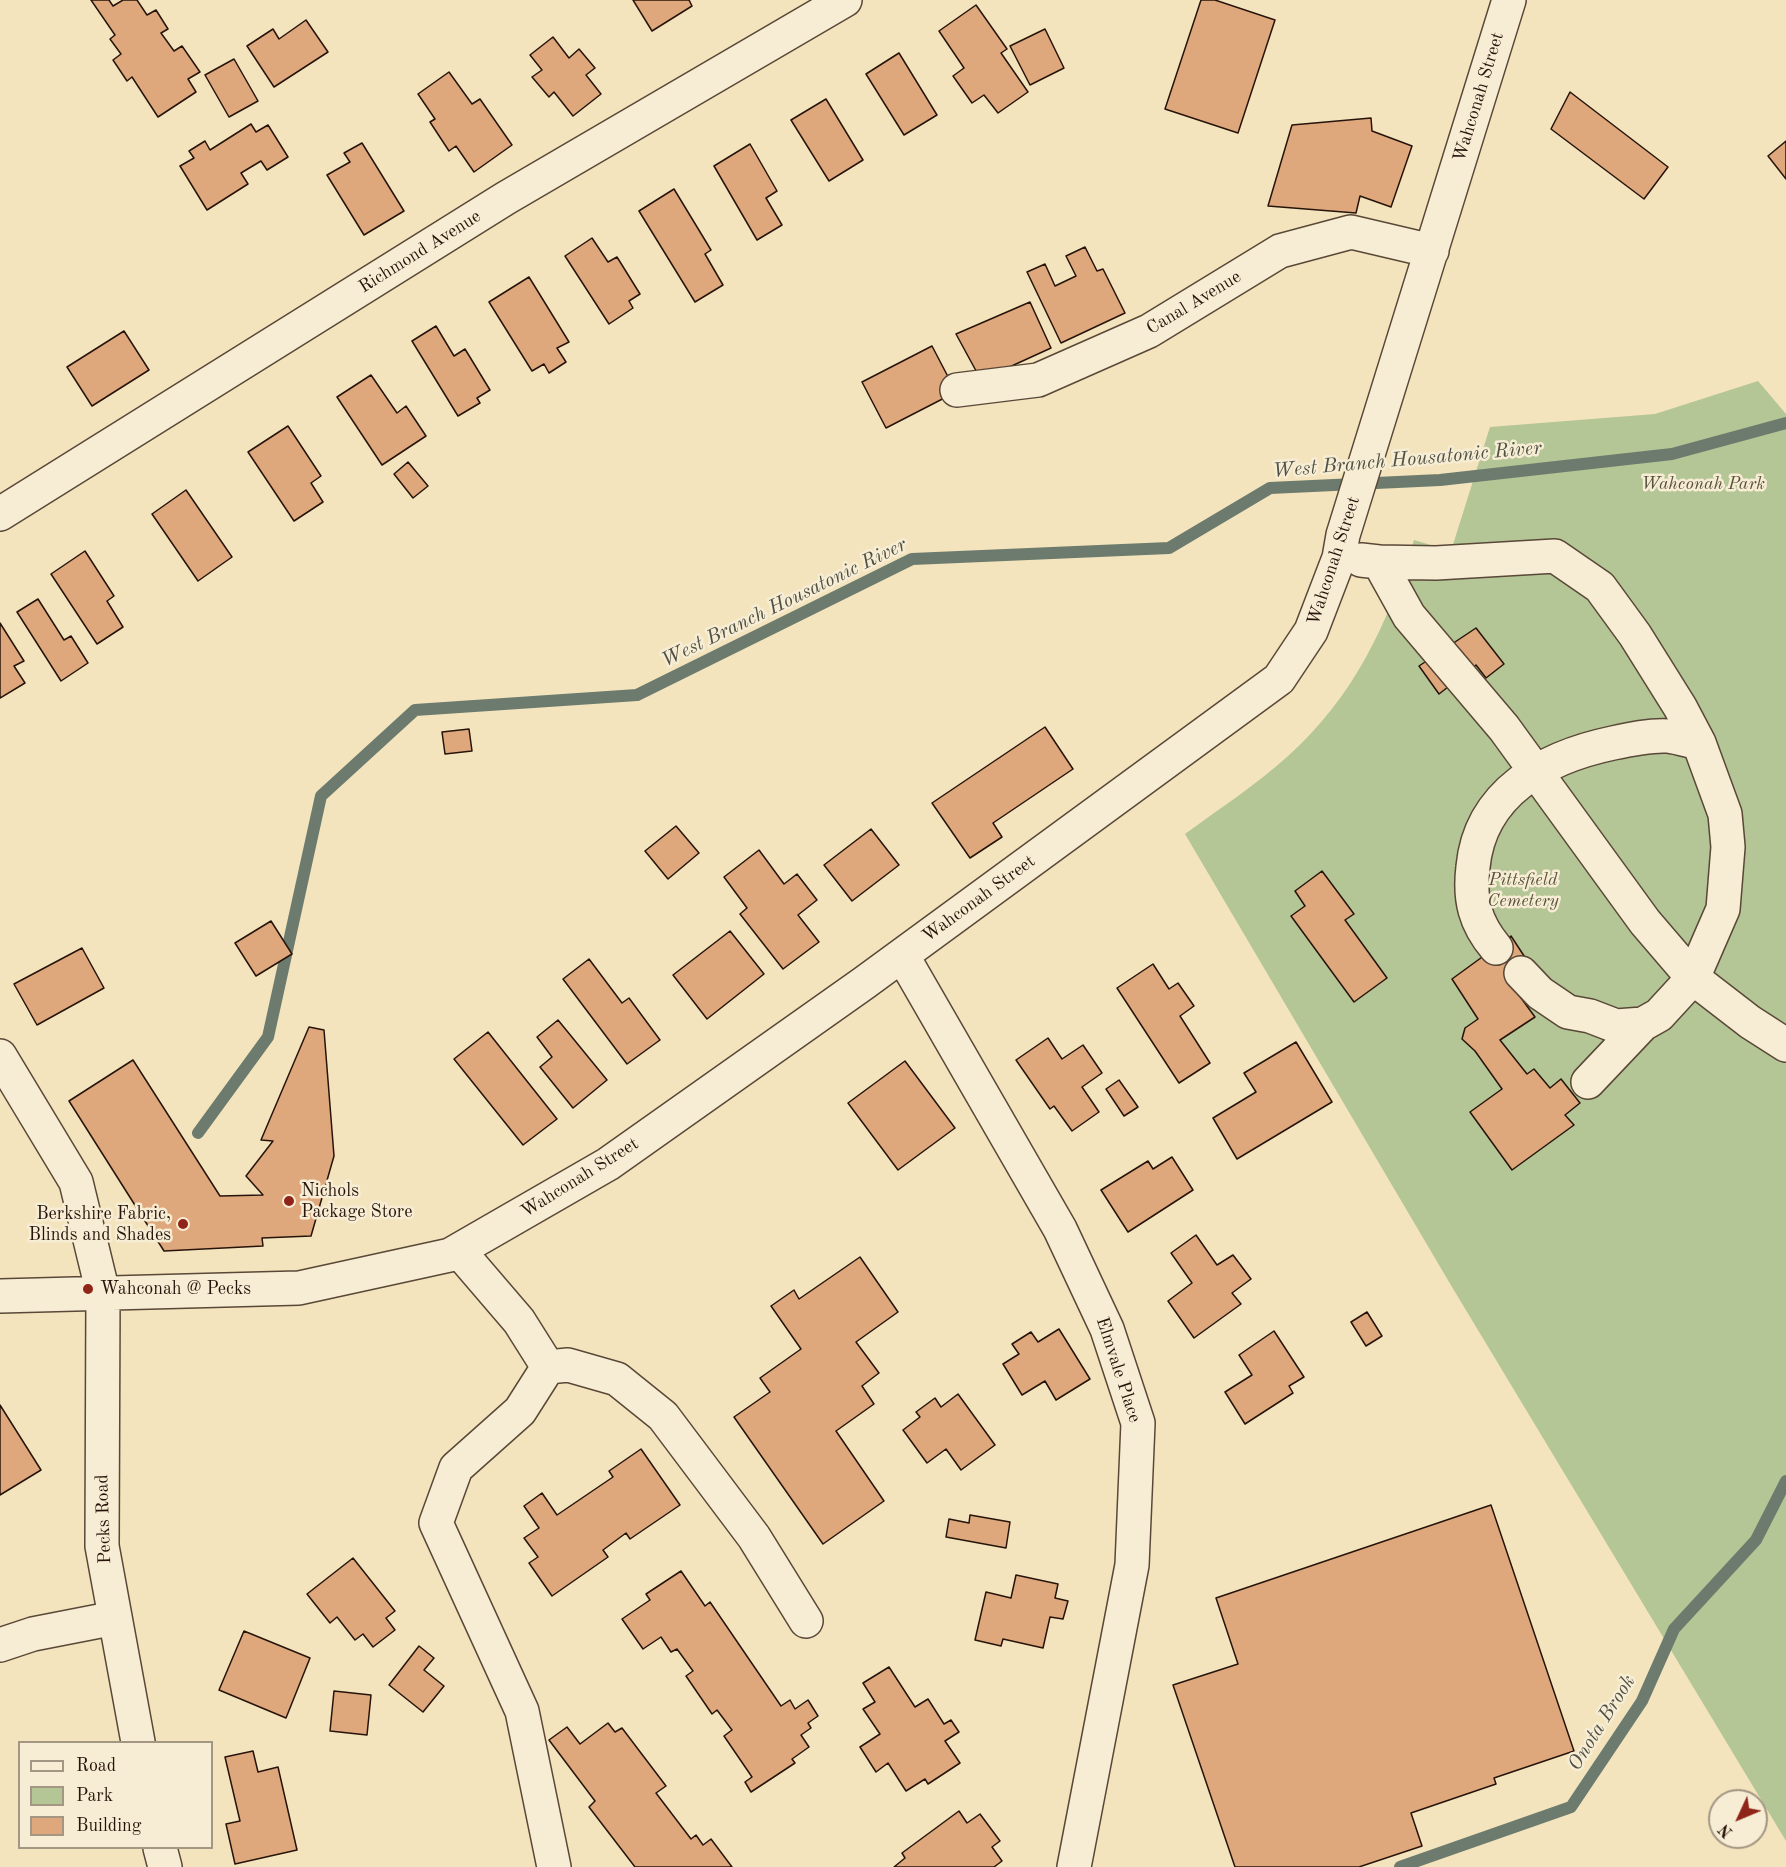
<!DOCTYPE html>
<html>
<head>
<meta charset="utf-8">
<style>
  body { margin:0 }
  #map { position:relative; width:1786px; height:1867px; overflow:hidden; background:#f3e4bd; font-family:"Old Standard TT",serif }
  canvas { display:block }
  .legend { position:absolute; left:18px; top:1741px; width:195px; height:108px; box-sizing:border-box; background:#f7edd4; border:2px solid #a39683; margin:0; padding:8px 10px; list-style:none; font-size:18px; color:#26140a }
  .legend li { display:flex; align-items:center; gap:12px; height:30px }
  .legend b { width:30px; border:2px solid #a39683 }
  .north { position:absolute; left:1708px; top:1789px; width:60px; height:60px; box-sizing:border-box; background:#f7edd4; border:2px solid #a39683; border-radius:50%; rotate:226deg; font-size:16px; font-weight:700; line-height:24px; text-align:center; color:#26140a }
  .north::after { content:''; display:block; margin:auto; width:21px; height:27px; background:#8f2418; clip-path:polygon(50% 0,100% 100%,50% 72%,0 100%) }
</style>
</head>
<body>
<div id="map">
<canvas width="1786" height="1867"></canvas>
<ul class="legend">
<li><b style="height:8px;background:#f7edd4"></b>Road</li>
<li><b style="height:16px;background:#b4c596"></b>Park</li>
<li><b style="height:16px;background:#dea77c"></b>Building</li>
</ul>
<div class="north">N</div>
</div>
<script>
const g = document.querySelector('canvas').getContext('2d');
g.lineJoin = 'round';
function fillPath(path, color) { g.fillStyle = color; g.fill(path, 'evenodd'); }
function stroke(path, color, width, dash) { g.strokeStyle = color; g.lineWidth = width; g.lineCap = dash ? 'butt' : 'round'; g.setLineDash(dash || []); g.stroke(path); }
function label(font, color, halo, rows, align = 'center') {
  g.font = font + ' "Old Standard TT",serif'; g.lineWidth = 5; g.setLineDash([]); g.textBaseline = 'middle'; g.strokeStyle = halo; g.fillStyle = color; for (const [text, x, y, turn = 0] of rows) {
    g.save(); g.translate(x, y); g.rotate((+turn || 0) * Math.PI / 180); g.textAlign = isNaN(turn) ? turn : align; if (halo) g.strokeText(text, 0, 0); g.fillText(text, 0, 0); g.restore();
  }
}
fillPath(new Path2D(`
  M1758,381L1786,414V1841L1452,1287L1185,834C1219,809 1256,785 1287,757C1355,696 1387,625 1414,540L1451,551L1490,427L1655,414Z`), '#b4c596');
stroke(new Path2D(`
  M198,1133L268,1037L321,796L415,710L637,695L912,559L1169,548L1270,488L1440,480L1672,454L1786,423
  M1400,1867L1571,1807L1642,1701L1674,1629L1756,1540L1786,1481`), '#6c7b6d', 12);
const building = new Path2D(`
  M91,0H109L113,6L123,0H137L147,15L156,10L168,29L161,33L174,51L182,46L200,72L188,79L196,92L158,117L132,77L127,81L113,60L121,54L110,39L115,35Z
  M633,0H689L692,6L652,31Z
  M1201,0H1215L1275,20L1238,133L1165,109Z
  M976,5L1007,49L1001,53L1028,92L998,113L984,95L972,103L953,76L964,68L939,31Z
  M306,20L328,52L274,87L247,46L273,29L279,39Z
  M1045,29L1064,68L1030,85L1010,46Z
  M553,37L569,58L579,49L595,68L586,75L601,94L573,116L554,92L549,97L532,77L542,70L530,55Z
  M899,53L937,115L904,135L866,74Z
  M234,59L258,101L229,117L205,75Z
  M449,72L472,104L480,99L512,145L474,172L456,146L449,151L430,122L435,119L418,94Z
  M1570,92L1668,167L1644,199L1551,129Z
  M826,99L863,160L829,181L791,120Z
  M1371,118L1372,131L1412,146L1391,207L1360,196L1356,213L1268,206L1292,125Z
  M251,124L256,132L268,125L288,157L267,170L261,161L241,173L248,184L207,210L180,166L194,158L189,151L205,141L210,150Z
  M1786,141V179L1768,156Z
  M362,143L404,211L364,235L327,175L350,162L344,153Z
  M750,144L777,191L766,198L782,225L757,240L714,166Z
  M674,189L711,250L705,254L723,285L695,302L639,211Z
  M592,238L608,262L617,257L640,294L629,301L633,308L609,324L565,256Z
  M1085,247L1097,271L1103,269L1125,313L1061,343L1027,272L1045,264L1055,286L1076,276L1066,256Z
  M529,277L569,342L557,348L566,362L549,373L544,364L532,371L489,302Z
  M1030,302L1051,348L981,380L956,334Z
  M436,326L454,356L465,349L490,390L477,398L480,403L458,416L412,341Z
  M124,331L149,370L92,406L67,367Z
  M932,346L956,392L886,428L862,382Z
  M371,375L397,413L406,406L426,436L382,465L337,397Z
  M288,426L321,476L311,483L323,502L294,521L248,452Z
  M408,462L428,486L413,498L394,474Z
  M186,490L232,557L198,581L152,514Z
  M85,551L114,596L107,601L123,627L97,644L51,574Z
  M38,599L64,640L71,636L88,663L61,681L17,612Z
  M0,623L24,661L14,666L25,683L0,698Z
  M1476,628L1504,664L1486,678L1476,665L1439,694L1419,666Z
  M1045,727L1073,769L993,823L1002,837L970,858L932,803Z
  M469,729L472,751L445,754L442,732Z
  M676,826L699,853L668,879L645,851Z
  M871,829L899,865L852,901L824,865Z
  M759,850L784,884L797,874L817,900L798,915L819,942L783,969L740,914L747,908L724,877Z
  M1322,871L1354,914L1345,920L1387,978L1354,1002L1291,916L1305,906L1295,891Z
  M271,921L292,954L256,976L235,943Z
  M730,931L764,974L707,1019L673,975Z
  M1511,936L1530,965L1510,983L1535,1017L1500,1040L1527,1074L1534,1069L1550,1088L1561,1079L1580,1103L1565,1115L1574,1125L1512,1170L1470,1112L1502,1089L1475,1051L1462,1039L1465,1028L1478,1019L1452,979Z
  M82,948L104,988L37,1025L14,984Z
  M589,959L622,1003L629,998L660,1040L627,1064L563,979Z
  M1153,964L1169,989L1178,983L1194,1006L1180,1016L1210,1063L1179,1083L1117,988Z
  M558,1020L607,1080L573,1108L540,1067L552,1057L537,1037Z
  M309,1027L324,1030L334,1156L311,1236L262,1238L263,1246L164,1251L69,1101L133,1060L220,1196L263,1195L246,1176L273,1141L261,1140Z
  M488,1032L557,1119L523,1145L454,1059Z
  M1048,1038L1062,1059L1083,1045L1102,1073L1082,1087L1099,1112L1072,1131L1054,1106L1050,1109L1016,1060Z
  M1296,1042L1332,1102L1237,1159L1213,1118L1256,1092L1244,1073Z
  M905,1061L955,1128L898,1170L848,1103Z
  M1119,1080L1138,1107L1124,1116L1106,1089Z
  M1172,1157L1193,1190L1128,1232L1101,1190L1148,1161L1153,1169Z
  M1196,1235L1217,1265L1233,1255L1251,1279L1232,1293L1241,1304L1194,1338L1168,1301L1192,1283L1171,1253Z
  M860,1257L898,1312L856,1342L879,1373L862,1386L874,1404L836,1431L884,1501L823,1544L734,1417L770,1392L760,1378L801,1349L771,1306L794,1290L799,1299Z
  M1367,1312L1382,1336L1366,1346L1351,1322Z
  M1059,1329L1090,1379L1056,1400L1045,1381L1022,1395L1003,1364L1019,1354L1012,1344L1031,1332L1038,1342Z
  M1274,1331L1304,1377L1289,1386L1293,1393L1245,1424L1225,1392L1252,1375L1239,1355Z
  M958,1394L995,1445L961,1470L946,1449L927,1463L903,1430L920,1417L916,1412L935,1398L941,1407Z
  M0,1405L41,1470L0,1495Z
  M641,1449L680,1505L630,1539L626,1533L603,1550L608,1557L552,1596L529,1563L538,1557L524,1538L539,1528L524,1506L542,1493L557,1515L613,1477L609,1471Z
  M1491,1505L1574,1751L1494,1778L1496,1784L1411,1813L1422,1846L1359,1867H1235L1173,1685L1238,1664L1216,1598Z
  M970,1515L1010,1522L1006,1548L946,1537L949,1519L969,1523Z
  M353,1558L395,1611L386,1618L395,1630L373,1647L363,1634L355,1640L337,1617L330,1623L307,1594Z
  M681,1571L705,1606L710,1602L781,1706L790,1700L795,1709L808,1700L818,1716L808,1723L811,1728L801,1735L809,1747L792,1759L795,1763L751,1792L745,1782L752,1777L724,1736L732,1730L717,1710L712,1714L686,1676L693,1671L677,1649L671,1652L661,1637L643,1649L622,1619L650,1600L646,1594Z
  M1016,1575L1058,1584L1055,1598L1068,1601L1063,1619L1050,1617L1043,1648L1003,1639L1001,1646L975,1640L986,1592L1011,1598Z
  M244,1631L310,1658L286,1718L219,1690Z
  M419,1646L434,1658L424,1670L444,1686L423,1712L389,1685Z
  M889,1667L915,1707L928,1699L944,1724L951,1720L959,1732L945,1741L960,1763L928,1784L925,1779L906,1791L888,1763L876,1772L860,1747L880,1734L863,1709L875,1702L863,1683Z
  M334,1691L371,1695L367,1735L330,1731Z
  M608,1723L615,1732L622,1728L666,1786L656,1793L691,1839L696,1835L703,1845L711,1839L732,1867H635L589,1807L595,1801L549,1740L567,1727L580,1744Z
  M253,1751L258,1772L278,1767L297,1850L235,1864L226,1824L240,1821L225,1757Z
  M959,1811L967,1823L980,1814L1000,1841L992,1847L1002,1861L994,1867H894L905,1858L902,1853Z`);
fillPath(building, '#dea77c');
stroke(building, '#26140a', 1.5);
const minor = new Path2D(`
  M957,390L1038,380L1149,331L1280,251L1351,232L1432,251
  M0,514L506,198L845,0
  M1361,560L1379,562L1409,616L1504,728L1645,922L1693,978L1750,1022L1786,1045
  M1379,562L1436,563L1555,556L1600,587L1635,635L1680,707L1699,743L1725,814L1728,847L1723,909L1693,978L1659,1015L1643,1024L1616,1026L1590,1016L1568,1012L1540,993L1521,973
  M1496,948C1475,923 1469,900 1473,867C1480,792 1546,757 1613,743C1631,739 1650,735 1668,736C1678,737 1689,741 1699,743
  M902,955L1060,1229L1107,1329L1138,1423L1132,1565L1074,1867
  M0,1056L76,1182L103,1293L102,1546L138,1742
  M1588,1082L1643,1024
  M459,1251L519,1321L548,1367L568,1365L617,1379L663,1416L754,1537L806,1621
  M0,1296L299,1288L450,1255L608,1164L864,983L1279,679L1311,631L1339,558L1343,535L1509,0
  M548,1367L520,1411L456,1468L436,1523L522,1711L554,1867
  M0,1645L33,1634L115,1618
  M160,1848L165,1867`);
stroke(minor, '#594837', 36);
stroke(minor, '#f7edd4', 33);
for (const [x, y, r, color] of [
  [289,1201,6,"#8f2418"],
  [183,1224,6,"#8f2418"],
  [88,1289,6,"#8f2418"]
]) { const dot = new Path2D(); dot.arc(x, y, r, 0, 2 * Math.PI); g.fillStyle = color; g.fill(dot); stroke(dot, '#f7edd4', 2); }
label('18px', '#26140a', '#f7edd4', [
  ["Wahconah Street",1479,97,-73],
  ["Richmond Avenue",420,252,-32],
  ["Canal Avenue",1194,303,-31],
  ["Wahconah Street",1334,561,-72],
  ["Wahconah Street",979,899,-36],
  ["Wahconah Street",580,1178,-32],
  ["Elmvale Place",1118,1370,72],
  ["Pecks Road",104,1519,-92]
]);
label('italic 18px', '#58523b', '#f7edd4', [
  ["Wahconah Park",1703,484],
  ["Pittsfield",1523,880],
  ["Cemetery",1523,901]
]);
label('18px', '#26140a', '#f7edd4', [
  ["Nichols",301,1191],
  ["Package Store",301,1212],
  ["Berkshire Fabric,",171,1214,"right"],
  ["Blinds and Shades",171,1235,"right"],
  ["Wahconah @ Pecks",100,1289]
], 'left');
label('italic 20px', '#4f5044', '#f7edd4', [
  ["West Branch Housatonic River",1407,460,-5],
  ["West Branch Housatonic River",784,603,-26],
  ["Onota Brook",1602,1723,-58]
]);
</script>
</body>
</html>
